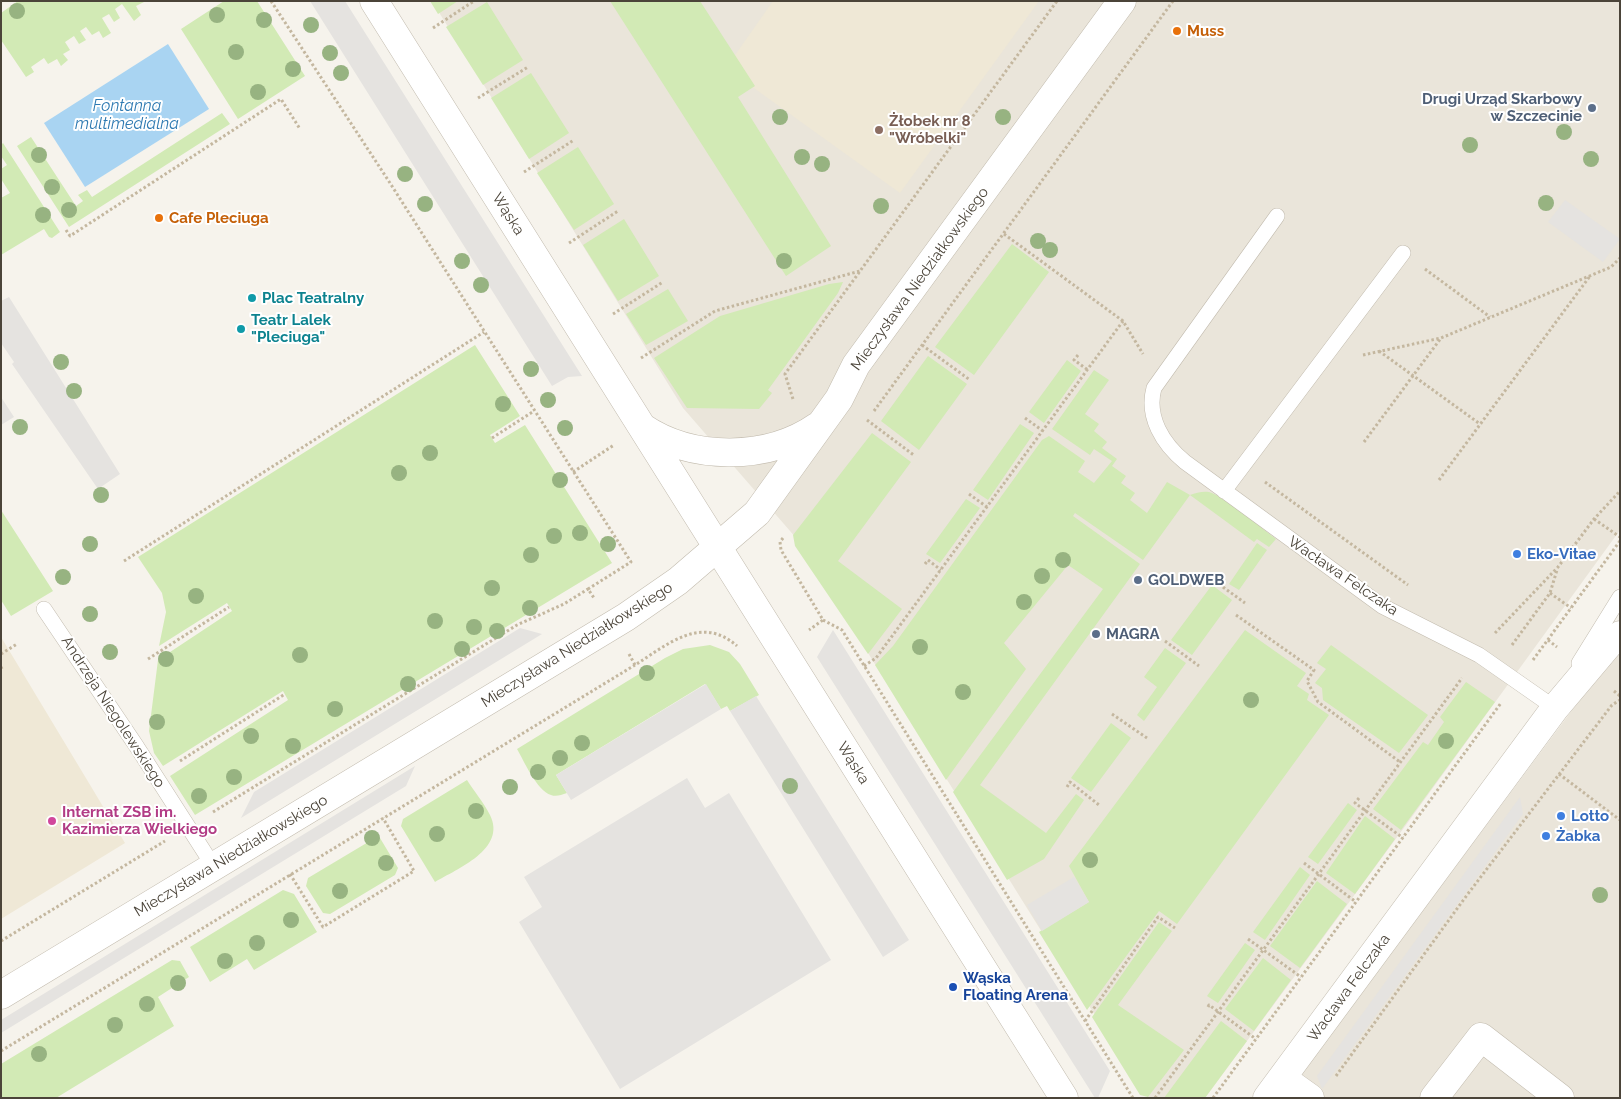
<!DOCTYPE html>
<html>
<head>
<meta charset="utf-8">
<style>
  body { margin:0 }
  #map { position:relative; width:1621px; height:1099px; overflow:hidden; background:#f6f3ec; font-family:Raleway,sans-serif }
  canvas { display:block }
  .frame { position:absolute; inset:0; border:2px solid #4b4439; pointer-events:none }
</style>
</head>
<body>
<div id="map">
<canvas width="1621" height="1099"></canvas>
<div class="frame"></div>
</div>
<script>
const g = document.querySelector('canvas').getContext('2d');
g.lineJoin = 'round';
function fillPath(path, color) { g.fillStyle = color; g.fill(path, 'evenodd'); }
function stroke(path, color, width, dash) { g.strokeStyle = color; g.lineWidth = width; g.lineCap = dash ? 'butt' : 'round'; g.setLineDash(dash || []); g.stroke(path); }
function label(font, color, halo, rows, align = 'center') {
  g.font = font + ' Raleway,sans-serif'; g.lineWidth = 4; g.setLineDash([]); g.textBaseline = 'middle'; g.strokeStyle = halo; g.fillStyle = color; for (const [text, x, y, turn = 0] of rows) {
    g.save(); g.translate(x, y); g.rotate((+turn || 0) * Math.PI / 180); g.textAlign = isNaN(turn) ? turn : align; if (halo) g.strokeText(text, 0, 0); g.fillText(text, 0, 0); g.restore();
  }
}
fillPath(new Path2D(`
  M432,1H1620V530L1406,825L1205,1098H1148L1045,937L797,539L683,408Z
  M1620,646V1098H1280L1338,1024Z`), '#eae5da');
fillPath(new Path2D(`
  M773,1H1039L900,193L726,68Z
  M1,637L125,843L1,919Z`), '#efe8d6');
fillPath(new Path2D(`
  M18,1H143L144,2L136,6L141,15L134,21L122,4L115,9L120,18L114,22L109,14L102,18L111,33L103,38L99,31L92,35L86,27L80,31L86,40L79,44L74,36L65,42L70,50L63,54L68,60L61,66L57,59L48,64L44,58L31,67L34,72L26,77L1,40V13Z
  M224,1H257L305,76L238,119L181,29Z
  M430,1H458L438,14Z
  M610,1H700L755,86L738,97L831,246L786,276Z
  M487,2L523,60L483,85L446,27Z
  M531,73L569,133L529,159L491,98Z
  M222,113L230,124L69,227L17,146L31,137L76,206L83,201L78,195L87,190L92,197Z
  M3,143L60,232L52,238L49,237L44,229L1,255V198L10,193L1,179V169L7,165L1,156V145Z
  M578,147L614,204L574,230L537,173Z
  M624,219L659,276L618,301L583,245Z
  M1012,244L1049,272L974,375L935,347Z
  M843,282L838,293L768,390L772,393L759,409L687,408L654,358L720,316L829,284Z
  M668,289L688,321L646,345L626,314Z
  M475,345L520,416L490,435L495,443L525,425L612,563L195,815L170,776L288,700L283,691L163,766L154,753L149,731L158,660L232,611L227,603L159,646L166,612L162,593L138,557Z
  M928,356L967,384L919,450L881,421Z
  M1067,360L1081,371L1044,423L1029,412Z
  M1094,370L1109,380L1085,414L1099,424L1094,431L1107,442L1102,448L1117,459L1112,466L1126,476L1121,483L1135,493L1130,500L1147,513L1167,482L1190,495C1196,493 1202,491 1209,492C1226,497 1260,527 1276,539L1269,547L1257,539L1254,542L1190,495L1143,560L1075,513L1073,516L1140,564L980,785L1046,833L1076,794L1084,800L1044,859L1007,880L953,792L1103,589L1068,565L1004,643L1026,669L946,780L875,665L893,646L1042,440L1049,436L1085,461L1078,472L1094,483L1112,461L1094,449L1090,455L1052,429Z
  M1020,424L1034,433L988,500L973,490Z
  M872,433L911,462L838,561L902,609L868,654L795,546L793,535Z
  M966,499L980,508L940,563L926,554Z
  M1,510L53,591L11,616L1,600Z
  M1257,543L1267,550L1239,590L1229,584Z
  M1212,585L1232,600L1192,655L1171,640Z
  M1245,630L1306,673L1297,686L1309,694L1307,700L1329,715L1177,924L1159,911L1087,1010L1039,932L1089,902L1069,866Z
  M710,645L729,652L740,664L759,695L730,711L727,706L721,709L705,684L556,775L567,793C561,795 556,797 551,795C537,791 524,761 517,749L665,658L683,649Z
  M1331,645L1428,715L1399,753L1323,700L1322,688L1315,683L1326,669L1317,663Z
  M1165,648L1186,663L1144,721L1137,715L1157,687L1144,677Z
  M1466,682L1495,702L1401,830L1373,809L1423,742L1428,745L1444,722L1440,717Z
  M1111,723L1131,738L1091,792L1071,778Z
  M467,780C474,791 484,803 490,815C507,849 457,869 435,882L401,826L403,819Z
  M1348,803L1357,810L1318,864L1308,857Z
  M1365,816L1395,839L1355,894L1326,873Z
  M375,838H380L398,868L395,875L330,914L323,913L306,886L308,878Z
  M1300,867L1310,875L1265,940L1253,932Z
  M1317,881L1347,904L1300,968L1270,946Z
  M283,890L294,894L317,932L254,970L247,959L210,982L190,947Z
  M1159,922L1172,931L1118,1005L1184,1050L1148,1097L1140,1095L1092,1017Z
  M1245,943L1255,950L1218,1003L1207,996Z
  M1263,958L1291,980L1254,1031L1225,1009Z
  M172,960L180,961L189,977L158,997L174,1026L56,1098H1V1064Z
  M1221,1021L1247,1041L1205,1098H1164Z`), '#d2eab5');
fillPath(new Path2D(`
  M310,1H345L582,376L568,377L552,386Z
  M1565,200L1620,239L1603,262L1548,222Z
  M9,297L120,474L98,489L12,364L14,362L1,343V301Z
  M1,397L14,417L1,425Z
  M520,628L542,634L241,818L254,792Z
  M833,630L1110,1071L1098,1098H1095L817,657Z
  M706,684L721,709L571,800L556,775Z
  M756,696L909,940L883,957L730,711Z
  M415,766L406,786L1,1033V1020Z
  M687,778L705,808L729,793L831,960L620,1089L519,922L542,907L524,877Z
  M1520,797L1523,814L1322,1089L1317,1076Z
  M1074,877L1089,902L1042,931L1027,905Z`), '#e5e3e0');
fillPath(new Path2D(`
  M168,44L209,109L85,187L44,123Z`), '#a9d4f2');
const lane = new Path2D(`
  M1277,216L1154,388C1146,417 1163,444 1185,462L1382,606L1479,655L1555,708L1558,703
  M1224,491L1403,253
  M44,609L137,747L214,867
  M1579,663L1620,597`);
const street = new Path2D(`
  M374,1L1064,1098
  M642,427C692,461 768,461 818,426
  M1,995L626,617L678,581L757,513L839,399L856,365L1122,1
  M1282,1078L1310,1098
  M1267,1098L1555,708L1609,644L1620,635
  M1434,1098L1481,1037L1560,1098`);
stroke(lane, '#c2bbae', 16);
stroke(street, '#c2bbae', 29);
stroke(new Path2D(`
  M271,1L390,183L631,562L588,589L594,598
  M433,28L474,1
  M478,98L528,67
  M524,172L574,140
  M66,230L70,236L281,99L300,129
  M1004,234L1123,321L1143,354
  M569,243L618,211
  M1425,269L1490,317
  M613,314L663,282
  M922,345L970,380
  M1379,351L1480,424
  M1078,355L1074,360L1088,370
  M1363,355L1441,338L1611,267L1620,258
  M641,358L715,311L860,271
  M793,399L785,374L1057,1
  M874,411L1173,1
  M1025,418L1043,431
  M867,420L915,456
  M492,438L534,411
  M1364,442L1441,338
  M573,472L614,445
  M1439,480L1590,276
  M1265,482L1408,585
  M969,494L987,507
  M1594,519L1620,537
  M783,538L780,542L781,550L823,620L809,630
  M124,561L484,332
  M925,564L928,560L941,570
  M1220,577L1216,582L1245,603
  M1550,593L1571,608
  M1236,615L1314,670L1307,681L1318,702L1400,762
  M823,620L842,630L1133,1098
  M1495,633L1558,567L1594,519L1620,491
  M1548,640L1557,647
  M1165,641L1199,666
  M1512,645L1550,593L1557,570
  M1,654L17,644
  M629,654L635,665C667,645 701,614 737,646
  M148,659L229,607
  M1533,660L1620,541
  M864,666L876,658L1123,321
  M1,667L2,669
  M1614,691L1620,696
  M1112,714L1147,738
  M180,761L285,694
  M1559,774L1620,820
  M1067,787L1070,782L1099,805
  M1359,798L1355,803L1403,838
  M213,812L517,625L564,604L588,589
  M1304,863L1356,902
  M290,874L323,927L414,871L383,818
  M1248,939L1301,977
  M1,941L165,841
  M1208,1007L1209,1005L1256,1039
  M1085,1021L1158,917L1175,928
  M1,1051L635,665
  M1336,1076L1467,895L1612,705L1620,700
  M1155,1098L1462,678
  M1213,1098L1501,703`), '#c4b79f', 3, [2.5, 2.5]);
stroke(lane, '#fff', 15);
stroke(street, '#fff', 28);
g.fillStyle = '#97b381';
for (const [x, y] of [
  [17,11],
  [217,15],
  [264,20],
  [311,25],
  [236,52],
  [330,53],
  [293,69],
  [341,73],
  [258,92],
  [780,117],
  [1003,117],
  [1564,132],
  [1470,145],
  [39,155],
  [802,157],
  [1591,159],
  [822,164],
  [405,174],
  [52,187],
  [1546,203],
  [425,204],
  [881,206],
  [69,210],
  [43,215],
  [1038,241],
  [1050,250],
  [462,261],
  [784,261],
  [481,285],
  [61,362],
  [531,369],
  [74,391],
  [548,400],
  [503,404],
  [20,427],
  [565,428],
  [430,453],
  [399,473],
  [560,480],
  [101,495],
  [580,533],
  [554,536],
  [90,544],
  [608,544],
  [531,555],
  [1063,560],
  [1042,576],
  [63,577],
  [492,588],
  [196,596],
  [1024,602],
  [530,608],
  [90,614],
  [435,621],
  [474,627],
  [497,631],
  [920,647],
  [462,649],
  [110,652],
  [300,655],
  [166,659],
  [647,673],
  [408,684],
  [963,692],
  [1251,700],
  [335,709],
  [157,722],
  [251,736],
  [1446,741],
  [582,743],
  [293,746],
  [560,758],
  [538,772],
  [234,777],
  [790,786],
  [510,787],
  [199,796],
  [476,811],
  [437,834],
  [372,838],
  [1090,860],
  [386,863],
  [340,891],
  [1600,895],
  [291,920],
  [257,943],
  [225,961],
  [178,983],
  [147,1004],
  [115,1025],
  [39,1054]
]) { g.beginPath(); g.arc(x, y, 8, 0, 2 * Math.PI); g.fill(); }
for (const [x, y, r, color] of [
  [1177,31,5,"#e8710a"],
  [1592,108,5,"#5c6f8a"],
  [879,130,5,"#8d6e63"],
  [159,218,5,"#e8710a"],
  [252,298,5,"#0f9aa8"],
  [241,329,5,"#0f9aa8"],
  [1517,554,5,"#3f7fe0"],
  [1138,580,5,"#5c6f8a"],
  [1096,634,5,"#5c6f8a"],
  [1561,816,5,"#3f7fe0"],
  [52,821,5,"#d1479c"],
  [1546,836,5,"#3f7fe0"],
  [953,987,5,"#1a4fb4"]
]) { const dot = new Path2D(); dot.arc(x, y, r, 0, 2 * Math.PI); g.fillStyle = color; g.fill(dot); stroke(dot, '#fff', 2); }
label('bold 15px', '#c56008', '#fff', [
  ["Muss",1187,31],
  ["Cafe Pleciuga",169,218]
], 'left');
label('bold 15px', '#4e5e75', '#fff', [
  ["Drugi Urząd Skarbowy",1582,99,"right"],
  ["w Szczecinie",1582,116,"right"],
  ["GOLDWEB",1148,580],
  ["MAGRA",1106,634]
], 'left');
label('bold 15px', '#785e54', '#fff', [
  ["Żłobek nr 8",889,121],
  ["\"Wróbelki\"",889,138]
], 'left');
label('15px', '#4b4439', '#fff', [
  ["Wąska",508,214,58],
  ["Mieczysława Niedziałkowskiego",920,279,-54],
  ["Wacława Felczaka",1343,576,34],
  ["Mieczysława Niedziałkowskiego",577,645,-32],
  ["Andrzeja Niegolewskiego",113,712,57],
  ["Wąska",853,763,58],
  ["Mieczysława Niedziałkowskiego",231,856,-31],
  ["Wacława Felczaka",1349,988,-54]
]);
label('bold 15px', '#0d838f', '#fff', [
  ["Plac Teatralny",262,298],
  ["Teatr Lalek",251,320],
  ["\"Pleciuga\"",251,337]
], 'left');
label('bold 15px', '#366cbe', '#fff', [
  ["Eko-Vitae",1527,554],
  ["Lotto",1571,816],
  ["Żabka",1556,836]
], 'left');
label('bold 15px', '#b23c85', '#fff', [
  ["Internat ZSB im.",62,812],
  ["Kazimierza Wielkiego",62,829]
], 'left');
label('bold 15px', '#164399', '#fff', [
  ["Wąska",963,978],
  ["Floating Arena",963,995]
], 'left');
label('italic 16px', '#2e7ab2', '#fff', [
  ["Fontanna",127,106],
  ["multimedialna",127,124]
]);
</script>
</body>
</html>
